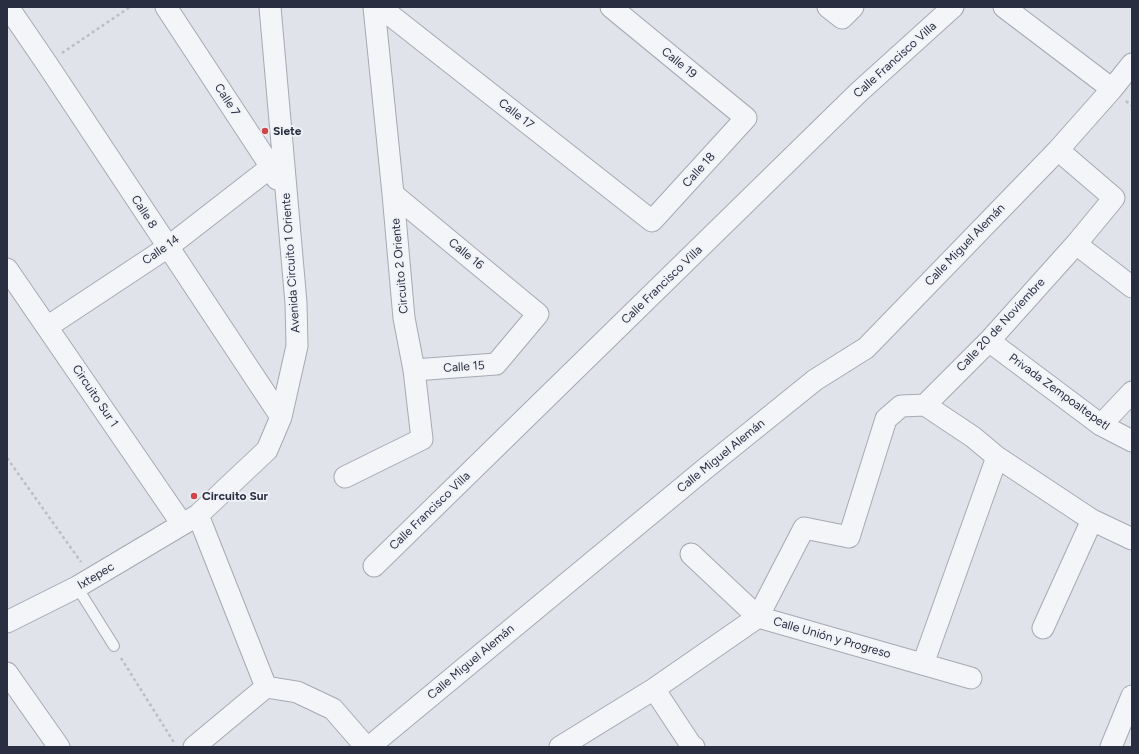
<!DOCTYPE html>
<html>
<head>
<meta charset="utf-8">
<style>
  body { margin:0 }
  #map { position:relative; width:1139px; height:754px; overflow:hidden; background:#e1e3ea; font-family:Figtree,sans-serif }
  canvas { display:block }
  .frame { position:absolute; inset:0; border:8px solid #292f41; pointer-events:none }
</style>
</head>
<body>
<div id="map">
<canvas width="1139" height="754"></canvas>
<div class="frame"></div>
</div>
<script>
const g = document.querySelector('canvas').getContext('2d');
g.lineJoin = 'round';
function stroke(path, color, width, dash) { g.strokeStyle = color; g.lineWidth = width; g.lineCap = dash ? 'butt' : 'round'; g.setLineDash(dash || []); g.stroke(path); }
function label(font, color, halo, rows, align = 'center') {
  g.font = font + ' Figtree,sans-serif'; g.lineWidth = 3.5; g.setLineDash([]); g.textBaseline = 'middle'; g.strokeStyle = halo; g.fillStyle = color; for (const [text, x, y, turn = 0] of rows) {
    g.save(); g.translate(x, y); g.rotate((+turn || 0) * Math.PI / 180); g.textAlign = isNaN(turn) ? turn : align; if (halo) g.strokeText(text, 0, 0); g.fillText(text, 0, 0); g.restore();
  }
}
const service = new Path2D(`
  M77,587L114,646`);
const minor = new Path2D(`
  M8,7L47,64L281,417
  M166,7L271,167L277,179
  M380,7L652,221L746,118L611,7
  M828,7L842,18L853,7
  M1004,7L1112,89
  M393,194L538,314L496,364L414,370
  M1076,244L1132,287
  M7,269L182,524
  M47,327L168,247L271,167
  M989,341L1101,425L1132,441
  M925,405L989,341L1076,244L1114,198L1058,150
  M925,405L973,437L997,457L1092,520L1132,539
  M1101,425L1132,392
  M345,477L422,439L414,370L404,318L393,194L374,7
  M198,515L266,687
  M691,554L758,617L804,528L849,537L886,419L901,406L925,405
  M374,566L859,92L953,7
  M7,622L77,587L198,515L267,450L281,417L297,346L296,303L270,7
  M1043,628L1092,520
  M923,664L997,457
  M7,673L59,747
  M266,687L297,692L333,709L366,747
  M654,689L691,745L694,747
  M194,747L266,687
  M369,747L706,468L815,380L866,348L1058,150L1112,89L1132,64
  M560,747L654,689L758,617L971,678
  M1111,747L1132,696`);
stroke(service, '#a6a9b4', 12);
stroke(minor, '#a6a9b4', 23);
stroke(new Path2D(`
  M62,53L130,7
  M1126,101L1132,106
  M7,458L81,562
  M121,658L175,744`), '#bbbec5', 2.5, [3, 3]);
stroke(service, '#f4f5f8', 10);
stroke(minor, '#f4f5f8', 21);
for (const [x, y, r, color] of [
  [265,131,4,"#ce4648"],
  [194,496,4,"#ce4648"]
]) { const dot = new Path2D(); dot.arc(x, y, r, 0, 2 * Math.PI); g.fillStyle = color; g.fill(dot); stroke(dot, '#f0f2f7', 1.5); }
label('12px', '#292f41', '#f0f2f7', [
  ["Calle Francisco Villa",895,60,-42],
  ["Calle 19",679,63,39],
  ["Calle 7",227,100,57],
  ["Calle 17",516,114,38],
  ["Calle 18",699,170,-48],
  ["Calle 8",144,212,57],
  ["Calle Miguel Alemán",965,245,-46],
  ["Calle 14",161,250,-35],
  ["Calle 16",466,254,39],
  ["Avenida Circuito 1 Oriente",291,263,-94],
  ["Circuito 2 Oriente",400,266,-95],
  ["Calle Francisco Villa",662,285,-44],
  ["Calle 20 de Noviembre",1001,325,-47],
  ["Calle 15",464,367,-4],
  ["Privada Zempoaltepetl",1059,392,36],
  ["Circuito Sur 1",95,396,56],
  ["Calle Miguel Alemán",721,456,-39],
  ["Calle Francisco Villa",430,511,-44],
  ["Ixtepec",96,576,-31],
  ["Calle Unión y Progreso",832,638,16],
  ["Calle Miguel Alemán",471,662,-40]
]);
label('bold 12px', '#292f41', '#f0f2f7', [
  ["Siete",273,131],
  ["Circuito Sur",202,496]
], 'left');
</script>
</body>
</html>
